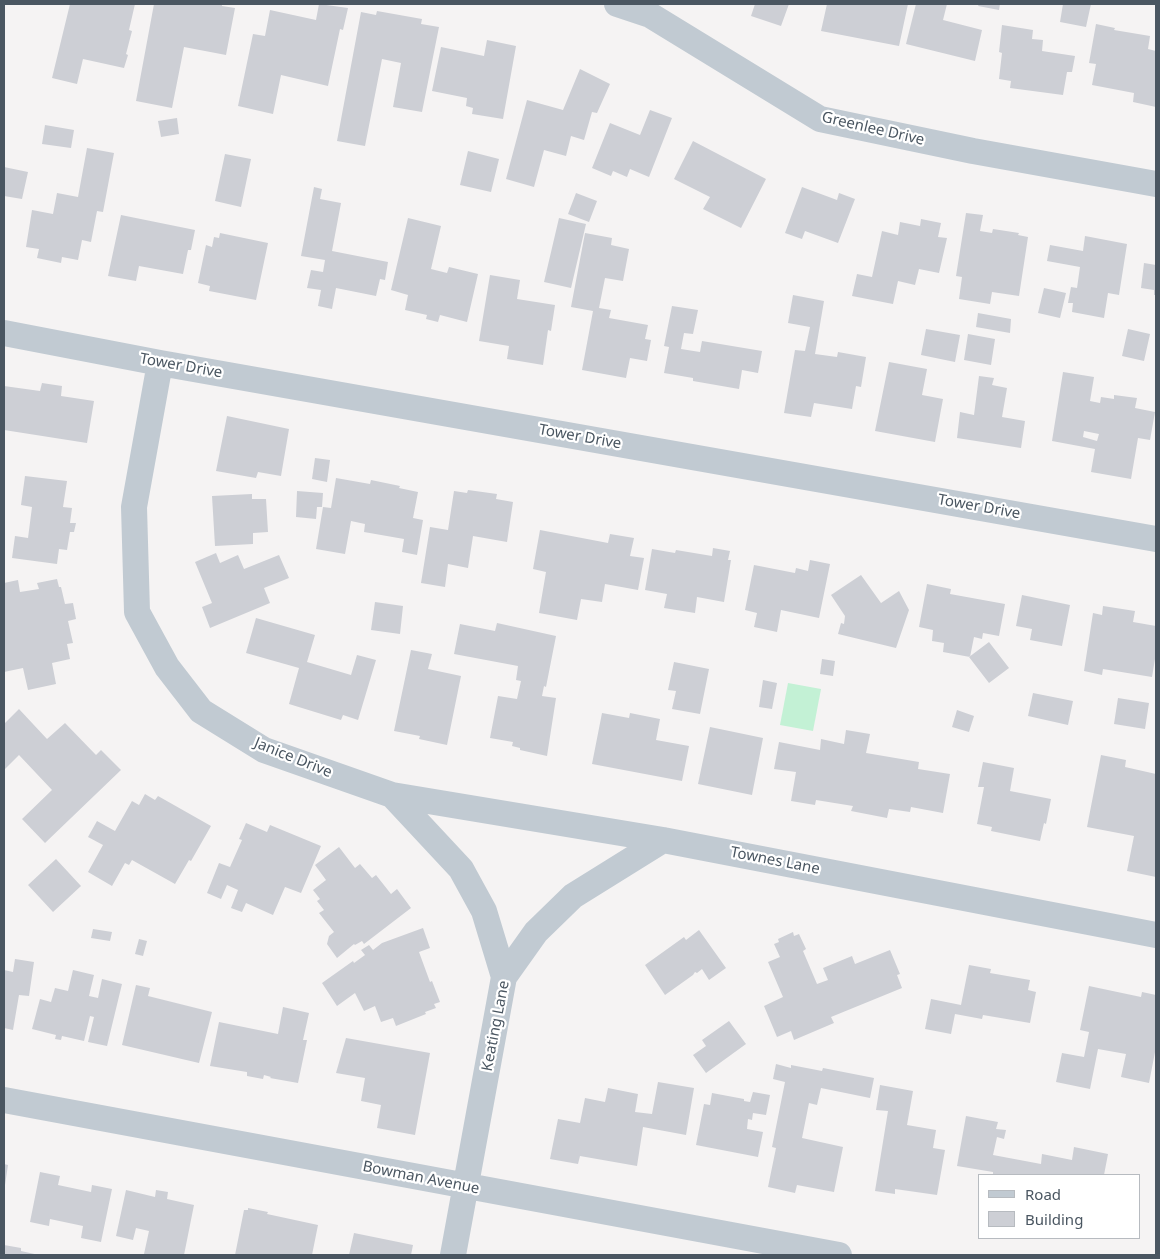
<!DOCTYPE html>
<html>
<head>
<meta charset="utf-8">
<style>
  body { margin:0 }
  #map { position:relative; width:1160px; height:1259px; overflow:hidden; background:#f5f3f3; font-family:"Noto Sans",sans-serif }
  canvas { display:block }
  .frame { position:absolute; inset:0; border:5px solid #4a5661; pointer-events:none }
  .legend { position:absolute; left:978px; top:1174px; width:162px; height:65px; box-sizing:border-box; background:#fff; border:1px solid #b7bbc0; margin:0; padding:6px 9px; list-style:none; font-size:15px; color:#4a5661 }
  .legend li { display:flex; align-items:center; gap:10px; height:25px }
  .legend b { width:25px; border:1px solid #b7bbc0 }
</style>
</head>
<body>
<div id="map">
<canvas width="1160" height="1259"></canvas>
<div class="frame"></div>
<ul class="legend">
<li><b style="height:6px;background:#c1cad2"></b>Road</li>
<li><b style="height:14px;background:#cdcfd5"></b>Building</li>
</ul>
</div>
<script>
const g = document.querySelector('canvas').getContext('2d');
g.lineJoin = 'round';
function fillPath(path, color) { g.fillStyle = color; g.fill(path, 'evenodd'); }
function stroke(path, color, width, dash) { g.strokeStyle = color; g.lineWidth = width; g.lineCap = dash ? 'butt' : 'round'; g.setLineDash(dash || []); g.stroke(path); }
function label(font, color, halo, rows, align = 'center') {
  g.font = font + ' "Noto Sans",sans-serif'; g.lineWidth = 4.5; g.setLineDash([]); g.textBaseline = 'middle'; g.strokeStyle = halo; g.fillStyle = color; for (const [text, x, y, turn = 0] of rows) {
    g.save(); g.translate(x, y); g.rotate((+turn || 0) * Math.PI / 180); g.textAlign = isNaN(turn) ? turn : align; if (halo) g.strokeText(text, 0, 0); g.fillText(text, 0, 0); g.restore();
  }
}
fillPath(new Path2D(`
  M788,683L821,689L813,731L780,725Z`), '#c3f1d5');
fillPath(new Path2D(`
  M70,4H135L129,30L132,31L126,54L128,55L124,68L83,59L77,84L52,78Z
  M154,4H222V6L235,8L226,55L184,47L172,108L136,101Z
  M319,4L348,8L343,30L340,29L328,86L281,75L273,114L238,106L253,34L265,36L270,10L316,20Z
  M755,4H789L781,26L751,16Z
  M827,4H908L899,46L821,31Z
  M916,4H947L943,20L982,30L975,61L906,44Z
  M979,4H1000L999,10L978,6Z
  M1063,4H1091L1086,27L1060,22Z
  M377,11L422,19L421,24L439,27L422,112L393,107L401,63L382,59L365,146L337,141L361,12L376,15Z
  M1096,24L1115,28L1114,30L1150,36L1148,49L1156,51V107L1133,102L1134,93L1092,85L1096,64L1089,63Z
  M1002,25L1033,30L1032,39L1043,40L1042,51L1075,56L1072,72H1067L1063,95L1010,88L1011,81L999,79L1002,53L999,52Z
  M487,40L516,46L503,119L472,114L473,108L466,106L467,98L432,91L441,47L484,56Z
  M580,69L610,84L597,113L592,112L584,140L571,136L566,156L544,150L534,187L506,179L527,100L563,110Z
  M650,110L672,118L649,177L630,169L627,177L613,171L611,176L592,168L610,123L640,135Z
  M177,118L179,134L161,137L158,121Z
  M45,125L74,130L71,148L42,144Z
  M693,141L766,179L741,228L703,209L710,197L674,179Z
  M87,148L114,153L103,212L97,211L91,242L82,240L78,260L62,257L61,263L37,258L39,249L26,247L32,210L53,214L57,193L78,197Z
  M468,151L499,159L491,192L460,185Z
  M225,154L251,159L241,207L215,201Z
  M4,167L28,172L22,199L4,196Z
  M314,187L322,189L320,199L341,203L332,251L388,262L385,280L380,279L376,296L336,288L332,309L318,306L321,290L307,288L311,270L323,272L325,260L301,256Z
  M802,187L837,200L839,193L855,199L838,243L805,231L802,239L785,233Z
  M576,193L597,201L589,222L568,214Z
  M966,213L983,215L980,231L992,233L993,229L1019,233L1018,235L1028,237L1019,296L992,292L990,304L959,299L962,277L956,276Z
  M121,215L195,230L191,250H188L183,274L139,266L136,281L108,276Z
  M408,218L441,226L431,269L447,273L449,267L478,274L467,322L440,315L438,322L426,319L427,315L405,310L408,295L391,290Z
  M559,218L586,224L571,288L544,282Z
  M921,219L941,223L938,237L947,238L939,273L919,269L915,285L898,281L893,304L852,296L857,274L872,277L882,231L898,235L900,222L920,226Z
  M220,233L268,243L256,300L209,291L210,286L198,283L206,245L212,247L214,237L219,238Z
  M585,233L612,238L611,245L629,249L623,281L605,278L599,308L611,310L609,318L648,325L645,339L651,340L647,361L630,358L626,378L582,370L593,311L571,307Z
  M1085,236L1127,244L1119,295L1108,293L1104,318L1072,312L1073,303H1068L1071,287L1077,288L1080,267L1047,261L1050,245L1083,251Z
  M1144,263L1156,265V295H1154V290L1141,288Z
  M490,275L520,280L517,299L555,305L551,331L548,330L543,365L507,359L509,346L479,341Z
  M1044,288L1066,293L1060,318L1038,313Z
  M793,295L824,301L815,354L837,357L838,352L866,357L861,387L856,386L852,409L814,403L811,417L784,413L795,350L805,351L810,327L788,323Z
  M672,306L698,310L693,334L684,333L681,349L700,352L702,341L762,351L758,373L742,370L739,389L693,381V378L664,373L669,347L664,346Z
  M978,313L1011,319L1010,333L976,327Z
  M926,329L960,335L955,362L921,355Z
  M1128,329L1150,334L1144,361L1122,356Z
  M968,334L995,339L991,365L964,360Z
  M889,362L927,369L922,395L943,399L935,442L875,431Z
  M1063,372L1094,377L1090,401L1100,403L1101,397L1114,399V395L1137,398L1135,408L1155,412L1150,440L1138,438L1131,479L1091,472L1095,449L1052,441ZM1084,431L1099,434L1097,441L1083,437Z
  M979,376L994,378L992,385L1007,388L1002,417L1025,421L1021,448L957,438L960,412L974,415Z
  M42,383L62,386L61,396L94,401L87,443L4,430V386L40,391Z
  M227,416L289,429L281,476L258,472L256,478L216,471Z
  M315,458L330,460L327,482L312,479Z
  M25,476L67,481L63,507L72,508L70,523H76L74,532H70L67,550L59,549L57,564L12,558L15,536L28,538L32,507L21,505Z
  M336,478L370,484L371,480L400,486L399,488L418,492L413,518L423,520L417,555L402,552L404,539L364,532L365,524L351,521L345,554L316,549L323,507L331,508Z
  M468,490L497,494L496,499L513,502L507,542L473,536L468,568L448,564L445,587L421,583L430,527L448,530L454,491L467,493Z
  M297,491L323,493L322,507H317L316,519L296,517Z
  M252,494V499H266L268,532L253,533V544L215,546L212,496Z
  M540,530L608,543L610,534L634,538L630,556L644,558L638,590L605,584L602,602L581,599L577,620L539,613L546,572L533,569Z
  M713,548L730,551L728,560H731L724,602L697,597L695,613L664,608L667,594L645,590L652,549L675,553L676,550L712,556Z
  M216,553L220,563L238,555L244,569L279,555L289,578L264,588L270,603L210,628L202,607L212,603L195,562Z
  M810,560L830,564L819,618L781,610L777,632L754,627L757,613L745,610L754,565L795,573L796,568L808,571Z
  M861,575L881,603L899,591L909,610L896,648L838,634L841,623L844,624L845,616L831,595Z
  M57,579L59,587H61L65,604L73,603L76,619L68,621L73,643L67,644L70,659L52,663L56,684L28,690L23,668L4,672V583L18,580L20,592L39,589L37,583Z
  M927,584L951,589L950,594L1005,604L999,636L983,633L982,639L974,637L970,657L943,652L944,643L932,641L933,630L919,627Z
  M1022,595L1070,605L1062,646L1030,640L1032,629L1016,626Z
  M375,602L403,606L400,634L371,630Z
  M1103,606L1135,611L1133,622L1156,626V653L1152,677L1103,669L1102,675L1084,671L1093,613L1102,615Z
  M256,618L315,635L307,662L351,675L357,655L376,660L358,720L343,715L341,720L289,704L299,668L246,653Z
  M497,623L556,636L546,687L544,686L542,696L556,698L547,756L520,750V748L512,746L513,742L490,738L498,696L517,699L521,681L516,680L518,666L454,654L460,624L495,631Z
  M989,642L1009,668L989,683L969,657Z
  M411,650L432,654L428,669L461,676L447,745L419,739L420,736L394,731Z
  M822,659L835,661L833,676L820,674Z
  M674,662L709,669L700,714L672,709L676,691L668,690Z
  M763,680L777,683L772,709L759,707Z
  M1033,693L1073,701L1068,725L1028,716Z
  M1118,698L1149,703L1145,729L1114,724Z
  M19,709L47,739L65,723L96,755L101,750L121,770L45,843L22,819L52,790L19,755L4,770V724Z
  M957,710L974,716L969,732L952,727Z
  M602,713L629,718L630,713L660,719L656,740L689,746L682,781L592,764Z
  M710,727L763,738L752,795L698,784Z
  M846,730L870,734L866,753L919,762L918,769L950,774L943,813L911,807L910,812L889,809L887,818L851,811L853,806L816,800L815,805L791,801L796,772L774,769L779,742L820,750L821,739L844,744Z
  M1101,755L1126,760L1125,767L1156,774L1155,799H1156V877L1127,871L1134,836L1087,827Z
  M983,762L1014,768L1010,791L1051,799L1046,824L1044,823L1040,841L991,831L992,827L977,824L984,787H978Z
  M145,794L155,800L158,796L211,826L191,861L189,860L175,884L132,860L129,865L125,863L112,886L88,872L103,845L88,837L97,821L115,831L132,801L139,805Z
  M246,823L267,832L270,825L321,846L301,893L285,887L273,915L246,903L242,912L231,908L238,890L227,885L221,899L207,893L219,863L230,867L242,840L239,839Z
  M339,847L355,868L360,864L372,878L376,875L391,894L397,889L411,908L364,944L362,941L355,945L354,944L337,958L327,944L329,936L334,932L319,913L324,910L317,901L320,899L313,890L326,880L315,865Z
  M56,859L81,886L53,912L28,885Z
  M423,928L430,948L419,952L430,982L432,981L440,1002L434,1004L436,1008L425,1012L426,1014L396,1026L393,1018L381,1022L375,1006L364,1011L355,993L337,1006L322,983L353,961L354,963L365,955L361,950L369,945L373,950L382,943Z
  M93,929L112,932L110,941L91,938Z
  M699,930L726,968L709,980L702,969L697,973L695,972L693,975L665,995L645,965L684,937L686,940Z
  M793,932L794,936L799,934L806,949L803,951L817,984L828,980L823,968L852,956L855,964L890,950L900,974L897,975L902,988L831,1017L834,1023L794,1040L791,1031L777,1037L764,1006L783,997L768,962L780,957L774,944L779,942L778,939Z
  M139,939L147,941L143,956L135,954Z
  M15,959L34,962L29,996L19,995L13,1030L4,1028V970L13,972Z
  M969,965L991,969L990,973L1030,980L1028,990L1036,992L1030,1023L983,1015L982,1019L955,1014L951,1034L925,1029L931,999L961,1005Z
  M73,970L94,975L89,996L98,998L102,979L122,984L107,1046L88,1042L94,1017L90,1016L84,1041L62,1036L61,1040L55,1039L56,1035L32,1029L40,999L51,1002L55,988L68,991Z
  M136,985L150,988L148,996L212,1012L199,1063L122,1045Z
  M1089,986L1141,997L1142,992L1156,995V1047L1149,1083L1121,1077L1126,1054L1098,1049L1090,1089L1056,1082L1062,1053L1084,1057L1089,1032L1080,1030Z
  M283,1007L309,1013L303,1040H307L298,1083L270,1078L271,1077L264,1075L263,1079L247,1076V1072L210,1066L219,1022L278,1034Z
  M729,1021L746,1044L706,1073L693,1055L706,1046L702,1040Z
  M346,1038L430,1053L415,1135L377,1128L381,1105L361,1101L365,1078L336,1073Z
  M776,1064L791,1068V1065L822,1071L823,1068L874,1078L870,1098L821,1088L817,1105L809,1103L802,1138L843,1147L834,1192L797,1185L795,1193L768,1187L776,1148L772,1147L785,1082L773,1079Z
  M658,1082L694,1088L686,1135L643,1127L637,1166L580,1156L578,1164L550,1159L558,1119L580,1123L585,1098L605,1102L608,1088L638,1094L635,1112L652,1114Z
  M880,1085L913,1091L907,1125L936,1130L933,1148L945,1150L937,1195L895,1189V1194L875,1191L888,1111L876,1110Z
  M753,1092L770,1095L766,1115L753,1113L752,1120L748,1119L747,1129L763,1132L758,1157L696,1145L704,1104L710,1105L712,1093L744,1099V1101L750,1102Z
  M966,1116L998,1122L996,1129L1006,1130L1004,1139L997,1137L993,1155L1041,1164L1042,1154L1072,1160L1074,1147L1108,1154L1104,1175H993V1172L957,1166Z
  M4,1164L8,1165L5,1185H4Z
  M40,1172L60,1176L58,1185L91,1192L92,1185L112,1189L101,1242L81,1238L83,1226L50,1219L49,1226L30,1222Z
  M126,1190L155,1197L156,1190L168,1192L167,1199L194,1205L184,1255L144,1254L149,1231L136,1228L133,1240L116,1236Z
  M248,1208L268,1212L267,1214L318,1225L312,1255H235L244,1210H248Z
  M354,1233L413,1245L411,1255H349Z
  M4,1245L21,1248V1251L39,1255H4Z`), '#cdcfd5');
stroke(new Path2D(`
  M617,4L650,15L820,119L973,151L1156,184
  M4,333L160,363L1156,539
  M160,363L134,507L137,612L167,667L201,711L264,750L392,795L461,869L484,911L504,977
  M392,795L663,840L1156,935
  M4,1100L839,1255
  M453,1255L504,977L536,932L573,896L663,840`), '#c1cad2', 26);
label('15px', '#4a5661', '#fff', [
  ["Greenlee Drive",873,129,13],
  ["Tower Drive",181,366,10],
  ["Tower Drive",580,437,10],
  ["Tower Drive",979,507,10],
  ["Janice Drive",293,758,22],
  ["Townes Lane",775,861,11],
  ["Keating Lane",496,1026,-79],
  ["Bowman Avenue",421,1178,11]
]);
</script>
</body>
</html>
